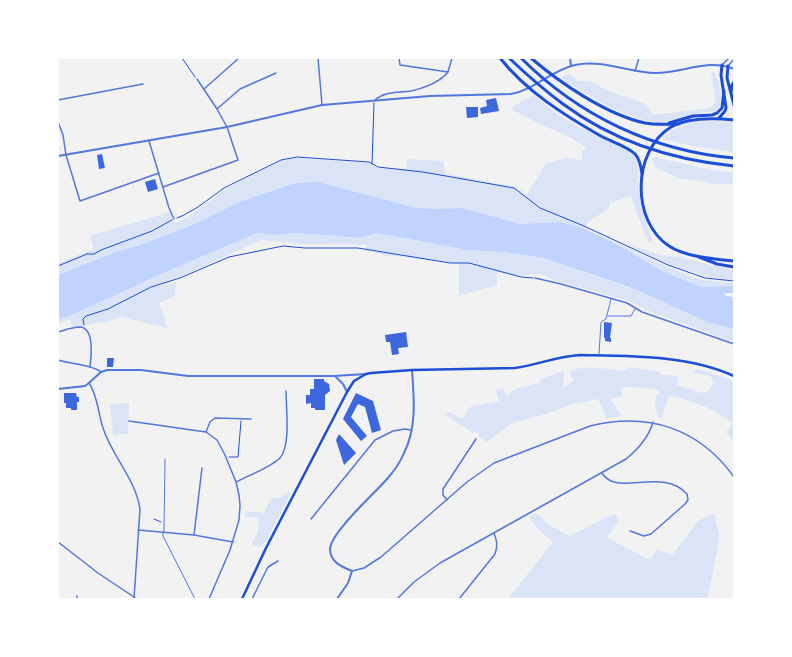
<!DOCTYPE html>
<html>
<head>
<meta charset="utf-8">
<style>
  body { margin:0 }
  #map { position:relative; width:792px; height:657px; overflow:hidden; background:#f2f2f2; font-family:Inter,sans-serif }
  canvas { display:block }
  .frame { position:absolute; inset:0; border:59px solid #fff; pointer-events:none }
</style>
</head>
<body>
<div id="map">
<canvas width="792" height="657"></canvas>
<div class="frame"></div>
</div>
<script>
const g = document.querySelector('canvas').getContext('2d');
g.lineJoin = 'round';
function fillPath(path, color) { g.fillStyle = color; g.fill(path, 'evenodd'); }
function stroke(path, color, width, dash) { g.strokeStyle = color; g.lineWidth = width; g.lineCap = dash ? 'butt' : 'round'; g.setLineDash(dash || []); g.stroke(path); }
fillPath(new Path2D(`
  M714,71C720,83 730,116 706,112C691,115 676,121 661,122C631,123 586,94 561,78L569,73L578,81H589L611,92L646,104L653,115L710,108L716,101L711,73Z
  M533,95L560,116L579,127L627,150L636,158L638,166V186L641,206L653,242H649L643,230L631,196L610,203L609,208L587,223L585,228L670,268L693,277L703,280L734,283V286L701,287L662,271L620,246L558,222L521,224L462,208L430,209L413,207L318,182L242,201L190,226L149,242L113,253L58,275V263L94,249L90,236L170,212L174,223L185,219L226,189L282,160L296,158L368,163L377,168L406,169L407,159L443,161L445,171L443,173L516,187L527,195L546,163L566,158L582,160V151L586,147L566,135L546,127L511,109C518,102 525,101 533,95Z
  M702,121L734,122V152L698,147L662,139C674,128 686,123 702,121Z
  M654,157L702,168L734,173V184H713L694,180L681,179L656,168L652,159Z
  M257,233L272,235L299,233L359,238L377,233L468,250L504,252L543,258L632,289L710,323L734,329V342L651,312L629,301L556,281L544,275L536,274L516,276L497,272V285L459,296V264L385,255L364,250L368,245L299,244L262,240L157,287L176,282L175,296L159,303L168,328L121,317L109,321L73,327L71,324V319L58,324V319L70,316L161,274Z
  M622,242L660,255L680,257L710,265L734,270V280C690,276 661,261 622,242Z
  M629,367L660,372V375L678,376L677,385L702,393L709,391L714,381L710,376L693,372L694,370H702L732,380L734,387V442L726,432L733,423C709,407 697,402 669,396L662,418L659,417L655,409L656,395H659V390L646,388L622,387L623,396L610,399L622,416L607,419L598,399L573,404L546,414L512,423L487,442L477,436L479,434L474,431L473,433L444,414L450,412L459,418L464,417L470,407L499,401L496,390L504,388L506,397L515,389L540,383V379L564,371L563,387L574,381L569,371C587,364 607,369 625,371Z
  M129,403L128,434L113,435L110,404Z
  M288,492L291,493L266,541L261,547L252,545L253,540L257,534L259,518L245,516L246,511L265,513V509L272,498H279Z
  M536,513L549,525L570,536L606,517L616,514L618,522L607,538L650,560L657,549L672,555L698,521L714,513L719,534L718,547L708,595L706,599H508L553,542L538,529L529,517Z`), '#dbe4f7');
fillPath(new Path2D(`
  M318,182L413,207L430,209L462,208L521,224L558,222L572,225L584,229L620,246L662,271L701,287L734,286V293H724L726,296L734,297V329L710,323L629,287L543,258L504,252L468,250L377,233L359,238L299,233L272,235L257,233L161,274L70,316L58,319V275L113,253L149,242L190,226L242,201L296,183Z`), '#bfd3fe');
fillPath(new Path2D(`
  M496,98L499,111L481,114L480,108L487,106L486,100Z
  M466,107H478V117L467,118Z
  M102,154L105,168L99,169L97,155Z
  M155,179L158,189L148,192L145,182Z
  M604,322L612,323L610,338H611V342L605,341V338H604Z
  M406,332L408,347L398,348L399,354L392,355L390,342H386L385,335Z
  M107,358H114L113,367H107Z
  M314,379H324V381L329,384L330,391L325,395V410H315V408H311V403L306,404V395H310V389H314Z
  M64,393H76L77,397H79V402H77V410H71V408H66V403H64Z
  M356,393L373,401L381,430L372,433L365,407L358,404L351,417L367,436L361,441L343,419Z
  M339,434L356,453L344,465L336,440Z`), '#3d67dc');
stroke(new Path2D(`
  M182,58L195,77
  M372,164L374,103
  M177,218L184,215L198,207L224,188L281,160L297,157L369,162L378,167L423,172L514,188L540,208L584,226L668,265L705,278L734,281
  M58,266L87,254H94L101,250L152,231L172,220
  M84,325L83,319L86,316L108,309L151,287L180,278L229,257L283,246L305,248H358L450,263H469L521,277L533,278
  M229,457H238L241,421
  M154,519L161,522`), '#1d4ed8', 1);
stroke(new Path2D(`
  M608,316H631L635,309
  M599,354L601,322L606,319L611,299
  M164,532L165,459
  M163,533V536L195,599`), '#5277de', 1);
stroke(new Path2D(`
  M318,58L322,105
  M722,65L729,58
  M728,66L734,59
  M635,71L639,58
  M448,72L452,58
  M204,89L239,58
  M58,100L143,84
  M375,100C385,91 398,93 411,91C424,88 439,83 448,72L400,65L399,58
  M217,109L240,89L276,73
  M58,122L63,135L66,155L80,201L159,173
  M149,141L169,208L174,219
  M163,187L238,160L227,127L217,109L197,79
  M535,278L561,284L627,303L642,312L734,344
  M58,332C65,330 73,327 80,327C95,328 91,358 90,367
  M58,360C70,364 93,365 101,372
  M89,383C98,396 98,413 103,428C112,456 136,480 140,509L134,599
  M129,421L206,432L217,440L225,455L236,482L239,495L240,505L239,520L230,550L209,599
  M206,432L210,422L215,418L251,419
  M602,473C617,498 661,466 687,494L688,500L685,504L651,534L644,536L630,531
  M236,482C249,475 270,468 280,458C291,445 286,408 286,391
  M447,500L443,495V489L476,439
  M311,519L375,440L393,431L405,429L411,430
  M138,530L194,535L233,542
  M194,535L202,468
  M58,542L98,573L137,599
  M352,571L364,568L381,557L467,482L494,463L590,426C648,412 699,428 734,477
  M77,599V596
  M252,599L268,567L278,561
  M397,599L414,582L440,563L626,459C637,450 649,437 653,422
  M459,599L495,554C498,546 497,541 494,533`), '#5277de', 1.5);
stroke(new Path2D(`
  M570,58L571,66
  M58,156L227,127L322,105L430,96L511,94C534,90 552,70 575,65C603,59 629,73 656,73C683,73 708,58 734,69
  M335,376L343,384L347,392
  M58,389L85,386L89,383L101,372L107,370H141L188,376H334L366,374
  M337,599L348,583L352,571C342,567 330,562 330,549C331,532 375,493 387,479C394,471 400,463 404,453C417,427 414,398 412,370`), '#5277de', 2);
stroke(new Path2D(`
  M242,599L266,548L347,392L354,381L366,374L371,373L412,370L515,368C537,365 558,356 580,355C630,356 688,355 734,376`), '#1d4ed8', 2.5);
stroke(new Path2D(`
  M728,66L727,78L734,105
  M731,93L732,85L734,82
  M719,118L725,111L726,108L721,75L722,65
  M734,120C714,118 689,117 671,127C632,151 631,221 669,246C685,257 715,259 734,261
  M699,257L717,264L734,267`), '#1d4ed8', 3);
stroke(new Path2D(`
  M500,58C526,91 564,115 599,135C609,141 627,146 635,154C640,159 641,167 642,174
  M509,58C526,74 544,90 563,104C613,141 673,160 734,166
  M521,58C579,116 653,151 734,158
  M531,58C560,83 607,115 645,123C656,125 667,124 679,124
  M669,123L693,116L712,115L717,113L722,108L724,91`), '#1d4ed8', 3);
</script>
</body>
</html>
